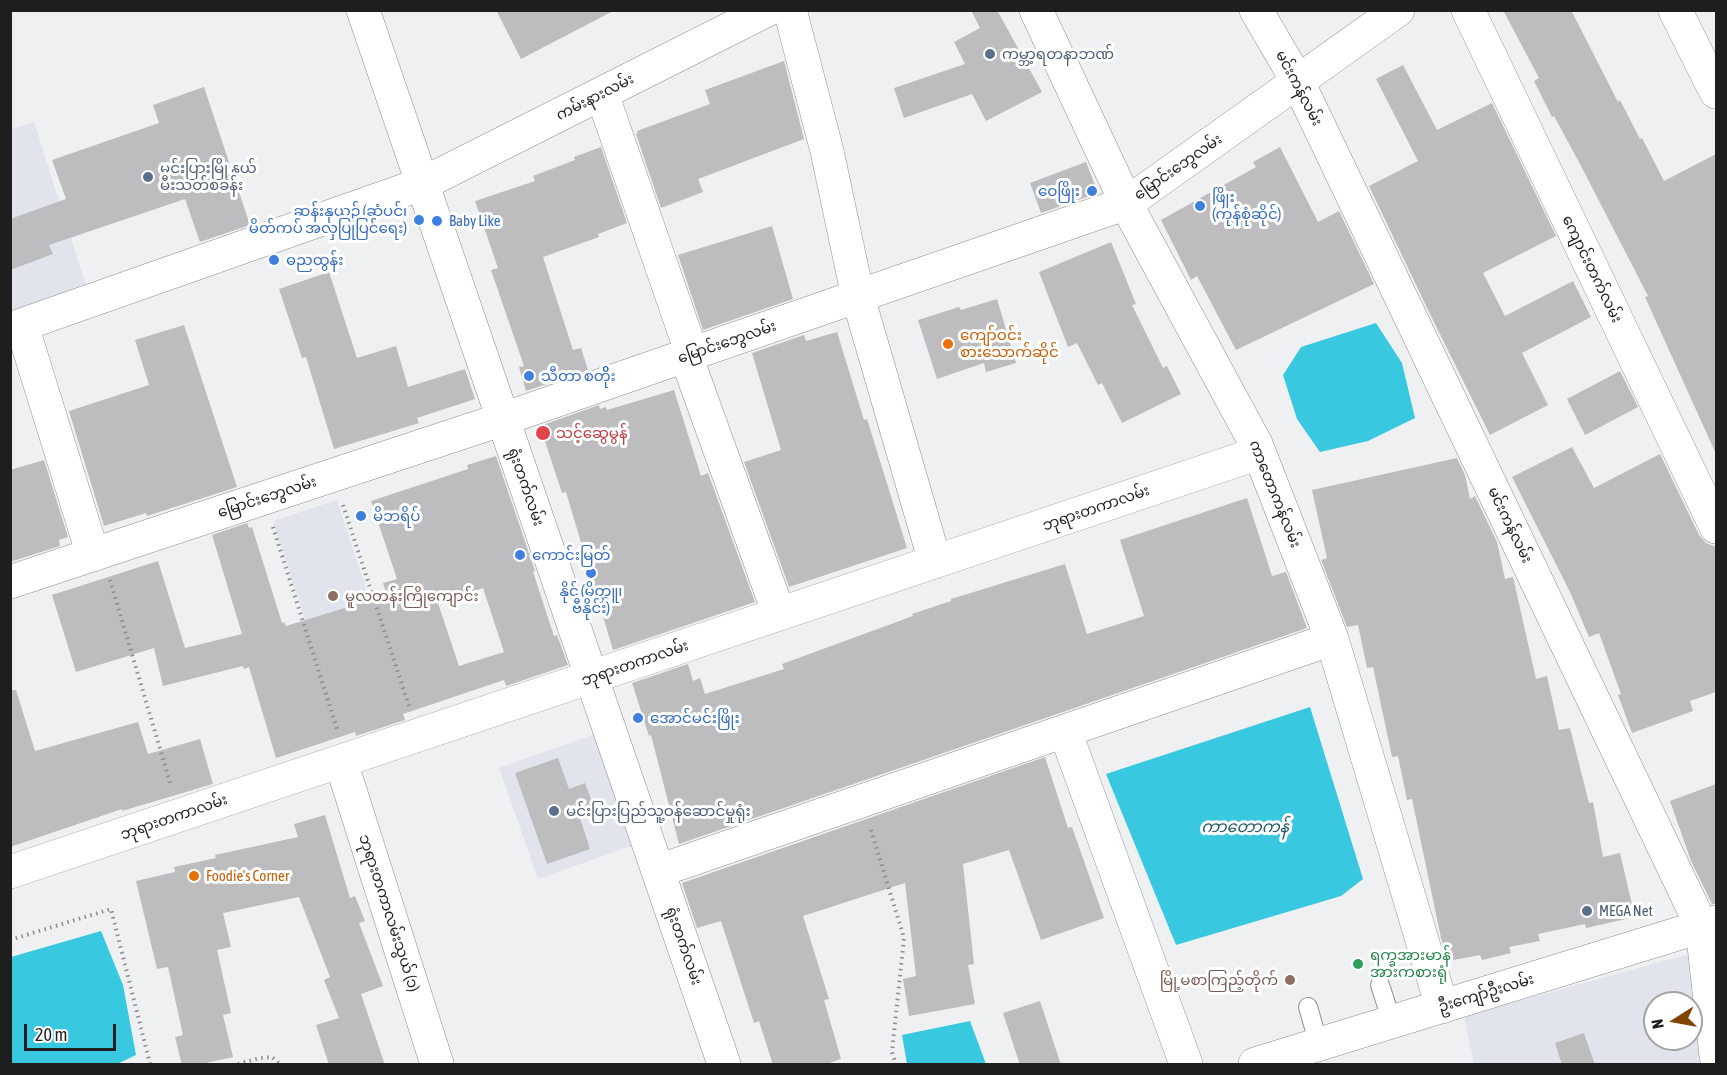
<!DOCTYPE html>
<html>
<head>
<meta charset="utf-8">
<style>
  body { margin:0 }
  #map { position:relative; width:1727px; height:1075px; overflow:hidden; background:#eff0f2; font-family:"Asap Condensed",sans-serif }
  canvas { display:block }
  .frame { position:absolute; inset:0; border:12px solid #1e1e1f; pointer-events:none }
  .north { position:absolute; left:1643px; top:991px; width:60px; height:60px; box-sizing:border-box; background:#fff; border:2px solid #a5a5a5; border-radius:50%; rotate:259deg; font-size:16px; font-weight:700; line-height:24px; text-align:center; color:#1e1e1f }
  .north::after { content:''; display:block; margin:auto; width:21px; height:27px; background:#804300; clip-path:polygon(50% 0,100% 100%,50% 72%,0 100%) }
  .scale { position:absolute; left:24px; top:1024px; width:92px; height:27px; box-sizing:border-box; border:3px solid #1e1e1f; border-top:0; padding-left:8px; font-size:18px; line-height:21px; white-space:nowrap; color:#1e1e1f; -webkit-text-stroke:4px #fff; paint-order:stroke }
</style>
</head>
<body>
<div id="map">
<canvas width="1727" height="1075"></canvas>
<div class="frame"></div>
<div class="north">N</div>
<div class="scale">20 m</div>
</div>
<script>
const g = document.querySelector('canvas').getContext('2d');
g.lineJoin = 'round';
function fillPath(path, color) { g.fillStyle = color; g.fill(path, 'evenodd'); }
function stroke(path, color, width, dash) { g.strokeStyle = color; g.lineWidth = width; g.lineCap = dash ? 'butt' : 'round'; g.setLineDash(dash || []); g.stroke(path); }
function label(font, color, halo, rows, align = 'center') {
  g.font = font + ' "Asap Condensed","Noto Sans Myanmar",sans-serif'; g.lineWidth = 6; g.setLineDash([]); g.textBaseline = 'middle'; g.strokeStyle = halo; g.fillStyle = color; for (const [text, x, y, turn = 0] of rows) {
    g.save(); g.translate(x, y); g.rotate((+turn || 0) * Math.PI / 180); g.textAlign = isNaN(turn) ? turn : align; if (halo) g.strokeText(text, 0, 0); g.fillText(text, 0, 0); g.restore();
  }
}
fillPath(new Path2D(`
  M34,122L87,288L10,314V130Z
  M337,500L393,670L328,691L273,521Z
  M595,734L634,845L538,879L499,768Z
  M1689,954L1701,1064H1474L1464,1016ZM1655,1003H1691V1039H1655Z`), '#e2e4ed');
fillPath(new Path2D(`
  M1376,323L1402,363L1415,418L1368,441L1320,452L1297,419L1283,375L1301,347Z
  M1310,707L1363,879L1341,896L1176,945L1106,774Z
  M101,931L123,985L136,1055L117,1064H11V957Z
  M970,1021L986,1064H907L902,1035Z`), '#38c9e1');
fillPath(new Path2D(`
  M496,10H615L521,59Z
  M971,10H997L1042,92L986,121L972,94L904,118L894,88L965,64L954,42L980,28Z
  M1503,10H1571L1618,102L1620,100L1640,139L1642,138L1664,181L1716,154V454L1645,297L1648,296L1581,166L1554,116L1552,117L1534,81L1539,78Z
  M784,61L804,139L698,179L703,192L661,208L636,134L638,133L637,131L710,104L705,90Z
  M1403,65L1437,130L1492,103L1556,236L1483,273L1505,316L1573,281L1591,317L1522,353L1548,405L1490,435L1429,312L1369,186L1418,161L1376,79Z
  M204,87L250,225L200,242L185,199L49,245L53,254L10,270V219L66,199L52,160L159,123L153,105Z
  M601,147L627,223L598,234L599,237L543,257L573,350L581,348L588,370L526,391L519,367L524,366L491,270L498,268L475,201L535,181L533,176L575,160L574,157Z
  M1280,147L1318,222L1339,211L1374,284L1236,350L1197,276L1191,280L1161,220L1256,167L1253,162Z
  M1086,162L1098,193L1041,213L1030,183Z
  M772,226L793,299L703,330L678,255Z
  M1111,242L1136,304L1132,305L1163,368L1167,366L1181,394L1122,423L1102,383L1098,385L1077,343L1068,347L1039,272Z
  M329,272L357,358L396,346L408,387L465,369L475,399L417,418L419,423L334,449L306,357L302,358L279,289Z
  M997,299L1016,363L986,372L984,363L937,379L918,320L959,307L961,310Z
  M184,325L237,487L147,516L146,513L104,526L69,411L149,385L135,340Z
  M837,332L864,420L867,419L907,548L789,587L744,462L781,450L752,353L804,335L806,341Z
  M1620,371L1638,407L1585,435L1567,399Z
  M674,390L701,476L708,473L755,602L613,650L566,492L562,493L540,426L599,405L600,409L606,407L607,410Z
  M1572,447L1594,488L1660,454L1699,535L1706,543L1716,547V692L1690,701L1693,711L1632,733L1618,695L1621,694L1599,633L1589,637L1570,592L1512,477Z
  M496,456L535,571L533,572L554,636L557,635L568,665L506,686L504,680L403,714L405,720L356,736L355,732L276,758L249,667L244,669L243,666L163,686L154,648L76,672L52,595L158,561L185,648L242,634L212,535L247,523L249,528L252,527L282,623L284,622L286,626L387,595L383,583L397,579L371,501L468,469L467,465ZM483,588L504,652L459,666L438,603Z
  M1457,458L1465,475L1470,499L1475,496L1497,542L1505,579L1513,577L1536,679L1547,676L1559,730L1570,728L1589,803L1593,802L1603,857L1620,853L1635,917L1586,928L1585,924L1538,934L1540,941L1509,947L1511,953L1482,960L1480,955L1448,961L1441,938L1412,799L1407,800L1398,756L1392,757L1373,667L1367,668L1358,625L1347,627L1321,560L1327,558L1312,490Z
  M44,460L68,537L59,540L60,546L10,562V470Z
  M1247,498L1272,576L1286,572L1307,628L679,844L651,735L649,736L632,683L688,664L693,681L700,678L705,694L784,669L782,664L913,616L912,614L951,601V599L1065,564L1087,634L1144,616L1120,540Z
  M10,690H16L35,751L138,722L148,754L200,739L213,784L122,811V809L10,847Z
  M1045,757L1068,828L1072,827L1104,918L1041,940L1009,850L963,864L974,964L968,965L975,1004L909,1016L903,979L916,976L905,883L803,916L829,999L824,1000L841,1059L824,1065H773L759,1021L754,1023L721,921L697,928L682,883Z
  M558,758L569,789L585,783L595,810L579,815L590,849L547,864L515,773Z
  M1716,784V904H1712L1691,861L1670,801Z
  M325,815L350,898L355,896L365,921L359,923L383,986L361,994L385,1065H329L316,1025L339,1018L324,980L330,977L299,897L223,913L231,947L217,950L231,1013L223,1015L233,1057L197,1065H182L175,1037L183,1035L168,967L157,969L136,881L175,872L174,867L216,858L215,855L298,837L294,824Z
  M1040,1001L1061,1065H1020L1003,1013Z
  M1584,1033L1595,1065H1562L1555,1043Z`), '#bdbdbf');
const service = new Path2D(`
  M1380,985L1392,1022
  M1308,1007L1319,1045`);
const minor = new Path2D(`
  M363,10L503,419L1127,203L1398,10
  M790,10L827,151L858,297L935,562
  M1036,10L1131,213L1256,444L1332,639L1442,1007
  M1256,10L1298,82L1702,927L1716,1056
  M1468,10L1716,527
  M1675,10L1716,92
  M602,94L692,354
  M22,326L93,555
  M10,329L422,184L767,10
  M686,356L779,614
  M1065,731L1186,1064
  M341,762L437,1064
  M658,871L1332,639
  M10,872L1259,453
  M1255,1064L1716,922`);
const primary = new Path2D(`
  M10,582L503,419L724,1064`);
stroke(service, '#8d8e90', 20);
stroke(minor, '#8d8e90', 34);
stroke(primary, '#8d8e90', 34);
stroke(new Path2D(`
  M343,505L409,706
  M273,527L337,729
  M110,580L171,786
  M871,830L904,938L892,1052L896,1064
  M10,940L111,909L150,1064
  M238,1064L260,1058L272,1057L280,1064`), '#8c8c8e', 4, [1.5, 4.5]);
stroke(service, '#fff', 18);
stroke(minor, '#fff', 33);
stroke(primary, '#fff', 33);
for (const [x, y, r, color] of [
  [990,54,6,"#5c6f8a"],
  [148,177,6,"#5c6f8a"],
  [1092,191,6,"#3f7fe0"],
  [1200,206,6,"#3f7fe0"],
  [419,220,6,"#3f7fe0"],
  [437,221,6,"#3f7fe0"],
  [274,260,6,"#3f7fe0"],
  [948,344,6,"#e8710a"],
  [529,376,6,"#3f7fe0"],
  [543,433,8,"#e0444e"],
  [361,516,6,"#3f7fe0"],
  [520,555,6,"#3f7fe0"],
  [591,573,6,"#3f7fe0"],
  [333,596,6,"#8d6e63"],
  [638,718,6,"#3f7fe0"],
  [554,811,6,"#5c6f8a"],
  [194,876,6,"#e8710a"],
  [1587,911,6,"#5c6f8a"],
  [1358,964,6,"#2e9e5b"],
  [1290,980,6,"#8d6e63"]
]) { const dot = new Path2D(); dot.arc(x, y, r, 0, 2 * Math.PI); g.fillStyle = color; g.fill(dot); stroke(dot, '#fff', 2); }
label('15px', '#4e5e75', '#fff', [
  ["ကမ္ဘာ့ရတနာဘဏ်",1002,54],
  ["မင်းပြားမြို့နယ်",160,168],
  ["မီးသတ်စခန်း",160,185],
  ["မင်းပြားပြည်သူ့ဝန်ဆောင်မှုရုံး",566,811],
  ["MEGA Net",1599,911]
], 'left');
label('15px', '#1e1e1f', '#fff', [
  ["မင်းကန်လမ်း",1299,88,62],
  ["ကမ်းနားလမ်း",595,97,-27],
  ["မြောင်းဘွေလမ်း",1178,167,-35],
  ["ကျောင်းတက်လမ်း",1592,269,64],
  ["မြောင်းဘွေလမ်း",727,342,-19],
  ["ရုံးတက်လမ်း",526,487,71],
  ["ကာတောကန်လမ်း",1275,494,68],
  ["မြောင်းဘွေလမ်း",267,497,-18],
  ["ဘုရားတကာလမ်း",1096,508,-19],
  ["မင်းကန်လမ်း",1510,525,64],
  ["ဘုရားတကာလမ်း",635,663,-19],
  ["ဘုရားတကာလမ်း",174,817,-19],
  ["ဘုရားတကာလမ်းသွယ် (၁)",389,913,72],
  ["ရုံးတက်လမ်း",684,946,71],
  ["ဦးကျော်ဦးလမ်း",1486,993,-17]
]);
label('15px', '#366cbe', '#fff', [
  ["ဝေဖြိုး",1080,191,"right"],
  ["ဖြိုး",1212,197],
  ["(ကုန်စုံဆိုင်)",1212,214],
  ["ဆန်းနုယဉ် (ဆံပင်၊",407,211,"right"],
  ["မိတ်ကပ် အလှပြုပြင်ရေး)",407,228,"right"],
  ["Baby Like",449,221],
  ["ဓညထွန်း",286,260],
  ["သီတာ စတိိုး",541,376],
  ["မိဘရိပ်",373,516],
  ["ကောင်းမြတ်",532,555],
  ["နိုင် (မိတ္တူ၊",591,591,"center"],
  ["ဗီနိုင်း)",591,608,"center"],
  ["အောင်မင်းဖြိုး",650,718]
], 'left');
label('15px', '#c56008', '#fff', [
  ["ကျော်ဝင်း",960,335],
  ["စားသောက်ဆိုင်",960,352],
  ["Foodie's Corner",206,876]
], 'left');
label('15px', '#be3a42', '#fff', [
  ["သင့်ဆွေမွန်",556,433]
], 'left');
label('15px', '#785e54', '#fff', [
  ["မူလတန်းကြိုကျောင်း",345,596],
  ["မြို့မစာကြည့်တိုက်",1278,980,"right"]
], 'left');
label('15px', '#27864d', '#fff', [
  ["ရက္ခအားမာန်",1370,955],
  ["အားကစားရုံ",1370,972]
], 'left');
label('italic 16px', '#245d67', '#fff', [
  ["ကာတောကန်",1245,827]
]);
</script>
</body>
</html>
